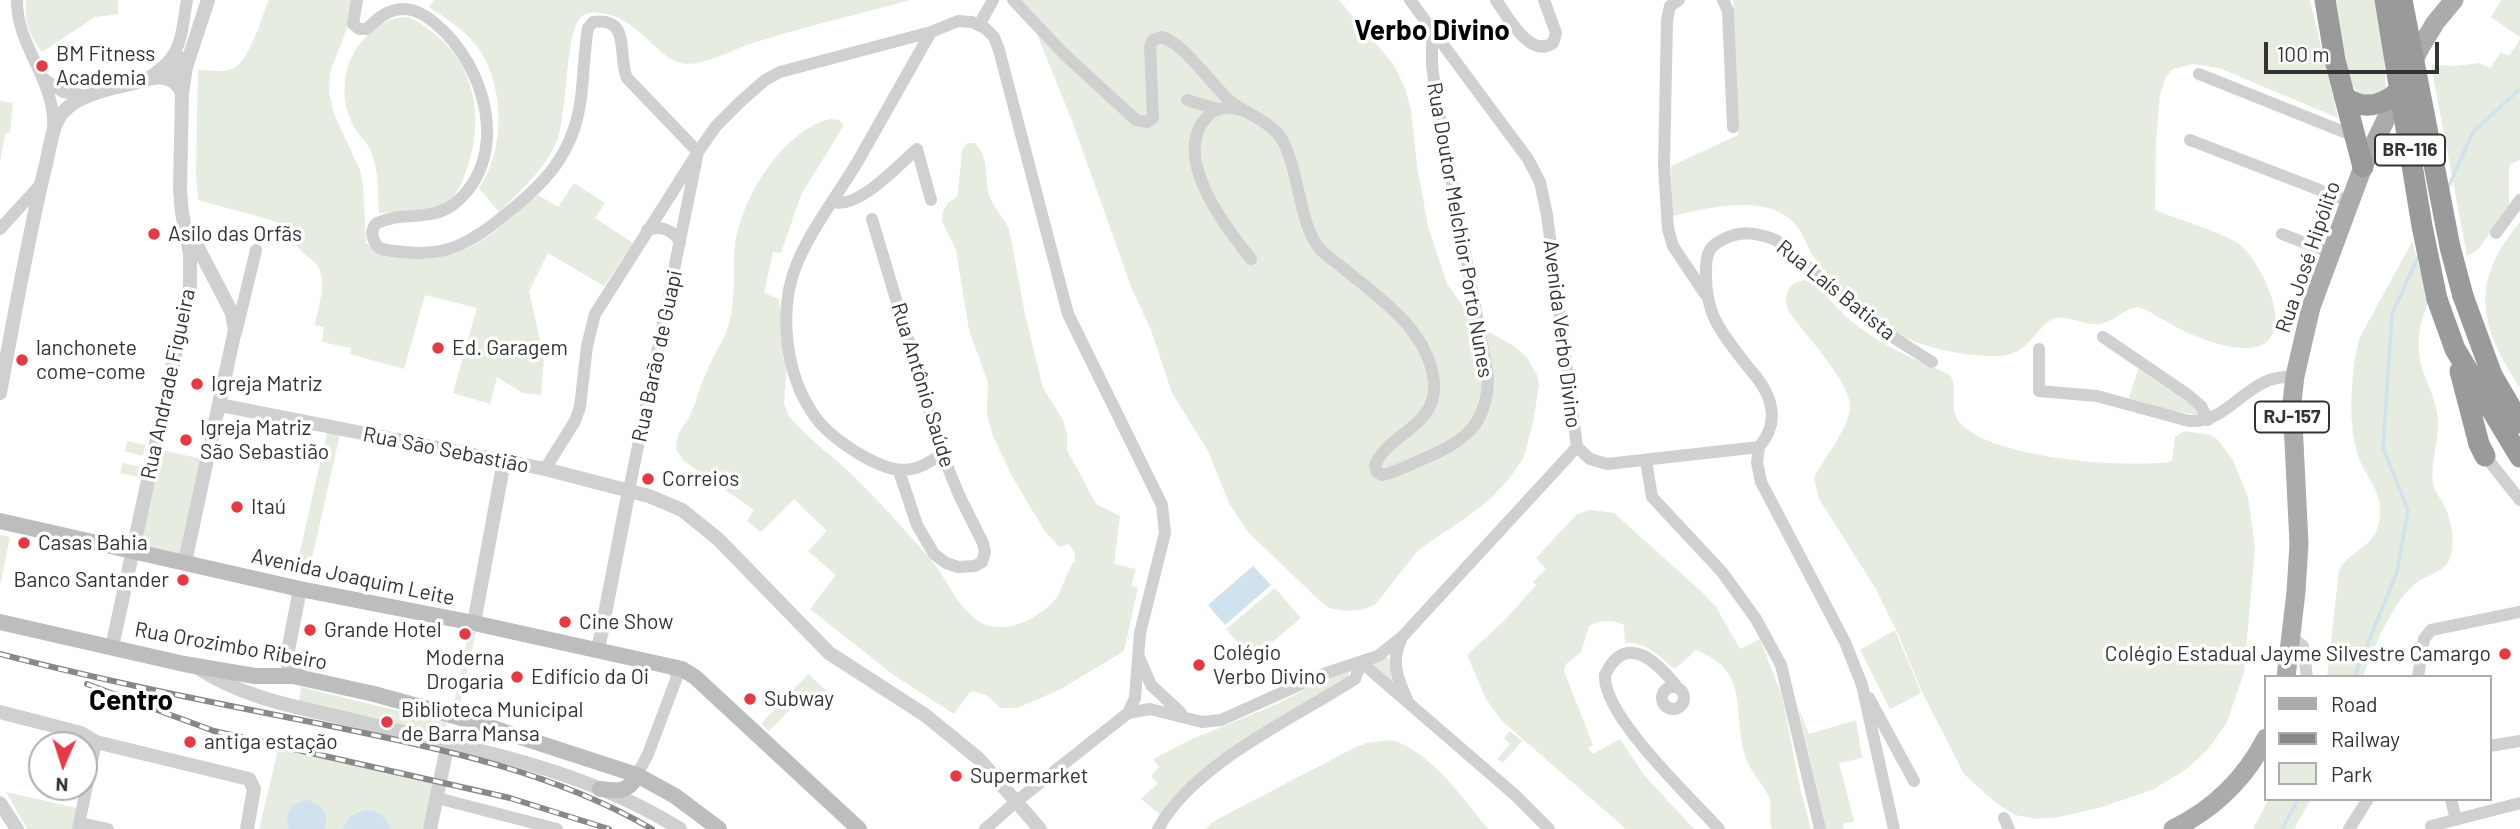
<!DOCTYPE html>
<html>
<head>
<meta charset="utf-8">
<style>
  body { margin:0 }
  #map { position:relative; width:2520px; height:829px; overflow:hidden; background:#fff; font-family:Barlow,sans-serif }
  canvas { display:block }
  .legend { position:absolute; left:2264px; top:675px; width:228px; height:126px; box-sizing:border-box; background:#fff; border:2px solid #adadad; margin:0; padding:9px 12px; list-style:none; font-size:21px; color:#333 }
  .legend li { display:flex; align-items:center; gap:14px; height:35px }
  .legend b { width:35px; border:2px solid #adadad }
  .north { position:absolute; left:28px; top:731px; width:70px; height:70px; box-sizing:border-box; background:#fff; border:2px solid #adadad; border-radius:50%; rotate:183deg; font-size:19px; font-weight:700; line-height:28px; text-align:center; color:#333 }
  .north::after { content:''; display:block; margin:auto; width:24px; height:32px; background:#e63946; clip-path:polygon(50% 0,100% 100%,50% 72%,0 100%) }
  .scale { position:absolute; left:2264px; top:42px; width:175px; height:32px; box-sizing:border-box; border:4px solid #333; border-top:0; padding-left:9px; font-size:21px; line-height:24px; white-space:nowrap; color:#333; -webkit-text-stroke:5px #fff; paint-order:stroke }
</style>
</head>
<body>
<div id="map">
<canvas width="2520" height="829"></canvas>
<ul class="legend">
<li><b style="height:9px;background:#ababab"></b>Road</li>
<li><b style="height:9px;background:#888"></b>Railway</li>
<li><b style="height:19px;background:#e6ecdf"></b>Park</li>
</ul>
<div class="north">N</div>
<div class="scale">100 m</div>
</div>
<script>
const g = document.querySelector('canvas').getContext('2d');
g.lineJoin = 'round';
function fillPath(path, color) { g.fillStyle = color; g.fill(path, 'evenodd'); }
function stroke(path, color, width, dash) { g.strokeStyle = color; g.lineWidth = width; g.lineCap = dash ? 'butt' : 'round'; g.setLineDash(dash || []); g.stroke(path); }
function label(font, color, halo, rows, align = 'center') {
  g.font = font + ' Barlow,sans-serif'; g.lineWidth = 7; g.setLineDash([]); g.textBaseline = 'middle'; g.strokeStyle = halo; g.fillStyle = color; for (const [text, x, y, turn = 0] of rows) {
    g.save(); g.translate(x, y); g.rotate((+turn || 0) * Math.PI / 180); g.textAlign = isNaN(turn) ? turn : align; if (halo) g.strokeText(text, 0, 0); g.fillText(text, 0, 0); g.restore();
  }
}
fillPath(new Path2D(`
  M26,0H118V14L95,17L42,52C29,35 24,21 26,0Z
  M269,0H352L346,31L330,72L329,92L334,114L360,170L363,187L366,243L377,252C398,253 421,255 442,255C480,253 510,216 538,195L558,207L574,183L605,203L595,218L633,243L604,286L548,253L529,291L544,358L541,395L523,393L497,377L490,404L453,393L477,308L425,295L404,369L350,354L351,348L322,342L324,327L315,325C318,307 328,282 317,265C311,258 302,254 297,246C289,232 286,226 271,220L198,200L196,173L198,70C209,70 223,73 232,69C249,63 262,16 269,0Z
  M434,0H910C859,14 807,26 756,42C734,48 708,65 685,64C657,61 640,17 600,13C593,12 586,12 580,18C566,33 567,111 558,138C546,168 522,190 499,212L479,188C506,148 505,84 476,45C464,29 445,18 429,7Z
  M1016,0H1339L1394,65L1405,88L1411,110L1417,165L1428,226L1447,284L1474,321L1485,330L1514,346L1527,358L1537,375L1539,385L1533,422L1524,457L1509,479L1489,500L1467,517L1418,550L1376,604L1361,610L1345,611L1329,608L1323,604L1248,532L1229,503L1208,451L1172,393L1151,330L1132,289L1072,121L1035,29Z
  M1733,0H2310L2338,118L2219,68L2193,64L2173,69L2166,76L2160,95L2156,140L2155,210C2180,220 2212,229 2236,242C2256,254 2280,304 2275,327C2271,342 2263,347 2248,348C2219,349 2186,333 2162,319C2154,315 2147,309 2138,307C2123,309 2114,322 2100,324C2085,326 2066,314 2052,319C2046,322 2041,328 2037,333C2020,353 2012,357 1987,356C1958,355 1925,347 1899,335C1874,323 1833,282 1816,260C1801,240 1805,224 1777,211C1748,198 1702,209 1672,216L1671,166L1738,135Z
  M2333,0H2374L2384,58L2386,92L2374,97L2358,93L2351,83Z
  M2501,0H2520V37L2491,17Z
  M408,17C419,21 427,28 436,35C476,67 484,121 467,168C462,182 457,197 444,204C425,214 400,212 379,213C378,194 379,172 372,154C369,143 359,137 354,127C338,98 342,60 366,37C379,24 389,17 408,17Z
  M2520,39V160L2511,164L2509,168V205L2478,250L2467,256L2431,65L2456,66L2479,63L2490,68L2501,52L2509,56Z
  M0,101L13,103L10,133H5L0,162Z
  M830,119L839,120L844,125L801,195L781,253L773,252L764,293L779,299L787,365L784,404L789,416C806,438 831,454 851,474C879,501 906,531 931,560C953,586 965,631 1006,627C1024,625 1050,610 1059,594C1065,582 1066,571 1075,561V554L1069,544L1059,547L1044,530L1012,476L993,436L987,415L988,382L969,330L956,250L942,221L943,211L948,203L956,198L958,191L962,150L967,143H974C990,155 984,179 989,195C993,207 1003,217 1009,229L1025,314L1043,388L1063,420L1067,434V450L1096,504L1120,516L1114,564L1136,569L1131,586L1138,588L1124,651L1059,690L1017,708H1001L986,695L974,691L969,693L954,714L895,676L810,609L836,575L808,551L827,531L794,499L761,532L747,521L754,510L684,461L677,451C674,434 685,427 691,413C697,400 700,386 706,373C712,358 721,345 727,330C737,304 732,272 735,245C741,199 782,131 830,119Z
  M2520,222V388C2479,324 2469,283 2520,222Z
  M2412,242L2429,301C2417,326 2415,353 2426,379C2431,392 2437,405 2438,420C2439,441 2430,463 2433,484C2435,491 2439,497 2443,503C2451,519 2455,537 2451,555C2447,573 2427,574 2415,584C2393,601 2372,651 2363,677H2327L2339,571C2348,551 2373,549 2379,523C2386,490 2363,478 2356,449C2348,416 2351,369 2360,337Z
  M1805,280C1823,289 1835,307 1850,320C1880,345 1914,359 1950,375C1960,390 1946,410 1962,425C1997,459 2123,468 2170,462L2172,460L2175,437L2184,431L2210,435L2217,439L2233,460L2248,497L2255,547L2244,673L2226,724L2209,748L2188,768L2154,789L2102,807L2059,817L2037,819L2015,815L1996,803L1964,774L1920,688L1899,636L1876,589L1819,499L1814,478C1824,458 1845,433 1850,411C1855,385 1802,332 1788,310C1783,294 1788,283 1805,280Z
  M2138,369L2193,406L2202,416L2169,410L2129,398Z
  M327,432L340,434L309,572L296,569Z
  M127,441L145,445L143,456L125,451Z
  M157,449L206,460L183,560L135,548Z
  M123,463L141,467L139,477L120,473Z
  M1591,510L1614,513L1703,593L1716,607L1740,649L1760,639L1782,696L1800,788L1811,829H1772C1768,819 1773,807 1769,797C1762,782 1749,771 1745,755C1732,711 1751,671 1696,650L1675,669C1661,658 1644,640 1625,643L1624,625C1613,619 1600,620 1589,626L1581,652L1566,664L1564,671L1593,745L1588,748L1593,754L1620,739L1644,775L1694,829H1626L1502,721L1486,699L1467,655L1505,620L1536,585L1533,582L1546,569L1536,558L1577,514Z
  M0,535L10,537L0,586Z
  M1275,588L1301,618L1252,659L1226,629Z
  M1895,630L1921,693L1890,709L1860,650Z
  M469,631L476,632L460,704L454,703Z
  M1385,657L1390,659L1405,698L1374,667V662Z
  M1344,670L1349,672L1348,677L1261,729L1162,816L1141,799L1158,783L1151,776L1159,767L1153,759L1190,740L1275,705Z
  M808,674L832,696L820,709L804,695L769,731L761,724Z
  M301,687L447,723L441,742L298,708Z
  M1798,707L1809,734L1856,720L1862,758L1839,763L1854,821L1843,824L1844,829H1826Z
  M1510,731L1522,741L1503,763L1497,759L1510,744L1504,738Z
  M1391,740C1430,750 1463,799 1488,829H1205L1214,821L1356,747L1367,743Z
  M279,746L440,784L430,829H259Z
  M6,792L77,808L73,829H27Z
  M2269,799H2311L2294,829H2253Z`), '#e6ecdf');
fillPath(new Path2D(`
  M1253,566L1271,585L1225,625L1208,605Z
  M307,800C322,803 330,814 325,829H289C284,814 291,802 307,800Z
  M365,810C379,810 387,817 391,829H342L350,816Z`), '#cfe2ee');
stroke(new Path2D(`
  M2447,190L2473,132L2520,89
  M2354,677L2397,572L2408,510L2383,448L2392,314L2419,255
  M2282,829L2298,799`), '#cfe2ee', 3.5);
stroke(new Path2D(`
  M17,0C16,46 57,82 53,129
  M357,0L353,24L359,29H367C374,22 382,14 392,11C410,5 424,14 436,24C486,66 512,157 454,204C431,222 402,211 377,223C369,230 372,243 381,249C447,261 469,245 517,205C543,183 563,162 574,129C585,97 582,61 588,28L593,22C632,16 617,56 627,78L698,152L595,314L587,346L580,407L575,421L545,469
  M1013,0L1064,54L1136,120L1147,122L1153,118L1150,46L1153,40L1161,37C1182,41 1212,85 1230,101C1247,115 1274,122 1284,143C1299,173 1300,225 1319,248C1326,256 1336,262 1344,269C1380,298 1430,332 1434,383C1437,428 1387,433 1375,466L1377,472L1382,475C1397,472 1409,465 1423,459C1465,441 1488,425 1488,376L1437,101L1432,66V31
  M1496,0C1507,16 1530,59 1553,43L1556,33L1544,0
  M1679,0L1670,6L1667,20L1664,167L1668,229L1673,246L1705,294
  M1723,0L1728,11L1733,127
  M979,25L993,0
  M931,32C907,75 882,118 858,161C839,193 812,228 798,261C777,309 785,376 816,418C826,432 842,443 856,452C889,472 911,479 942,453
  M2199,74L2354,136
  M44,79L63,92L88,96
  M146,79C183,56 180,40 187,0
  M1187,100L1217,109
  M1241,110C1228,106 1215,107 1206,118C1171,157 1226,228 1251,259
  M2190,140L2351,202
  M834,202C859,209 898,165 917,149L931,200
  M872,219L942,453L959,495L983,543L985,552L982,562L975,566L958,567L946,563L934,554L917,525L899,471
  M0,229L41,184
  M647,230C661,225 674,230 680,243
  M2496,233L2520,200
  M2282,234L2331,253
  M236,333L256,250
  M2103,337L2188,395L2201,406L2208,420
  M2039,349V391L2097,396L2189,421C2223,423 2238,393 2267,381C2276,377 2285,377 2295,376
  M1577,447L1590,459L1607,464L1759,447
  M1759,447C1770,434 1775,420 1770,403C1767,390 1757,377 1748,367C1722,333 1705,316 1706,272C1706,258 1707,248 1720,241C1740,230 1755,232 1776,240L1880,329L1932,362
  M1759,447L1757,462L1761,482L1845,642L1862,685L1894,829
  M2485,456L2520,500
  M1646,461L1652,497L1722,572L1756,619L1781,665L1820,829
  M629,490L698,152L716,126L740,102L765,80L780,72L931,32L958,21L972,22L985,28L994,37L999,50L1068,314L1162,505L1165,533L1140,633L1135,698L1128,713
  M1401,640C1391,661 1397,678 1407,699
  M2290,640L2298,642L2303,646L2307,677
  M1139,657L1151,685L1181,713
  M1361,662L1515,795L1549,829
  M2418,677L2424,639L2431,630L2520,612
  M1677,687C1658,663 1626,630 1605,675C1602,715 1691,798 1719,829
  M1662 698a11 11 0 1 1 22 0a11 11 0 1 1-22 0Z
  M1869,698L1914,781
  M2490,746L2520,741
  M637,775L648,754L677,677L675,671L668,666
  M437,798L557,829
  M2451,799L2456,820
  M2004,818L2009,829
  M80,823L108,829
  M2431,826L2520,803
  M78,829L96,742
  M985,829L1017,801L1128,713L1150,709L1202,722L1221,720L1326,673L1378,656L1402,637L1577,447L1547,215L1540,182L1528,159L1410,0
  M1158,829C1194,763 1293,719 1355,679L1361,662
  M2349,829L2368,799`), '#d0d0d0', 12);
stroke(new Path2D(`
  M176,53L173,69L179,86
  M0,393C14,318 27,242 45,168C50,150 51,127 63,112C81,92 117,88 141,81C158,76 174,74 182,93
  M220,405L545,469L649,496L682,510L718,539L829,653L925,715L979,759L1040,829
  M185,562L235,330L232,313L192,236
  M300,589L286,661L290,669L305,679
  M474,623L504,461
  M112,647L190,286V254L182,213L180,190L182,93L186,67L208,0
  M598,650L629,490
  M198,668C243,698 297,707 348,719C461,747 580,766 680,829
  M0,712L81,733L96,742L249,779L254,789L247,829
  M0,803L17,829
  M430,829L448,743`), '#d0d0d0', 14);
stroke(new Path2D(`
  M0,521L300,589L474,623L682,669L695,677L859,829
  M0,622L184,664L255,676H293L374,694L465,719L637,775L675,796L719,829
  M600,789C617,791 629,793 637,775`), '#bdbdbd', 16);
stroke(new Path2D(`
  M2286,677L2296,592L2299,544L2292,402L2295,376L2311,307L2363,167L2420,48L2435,23L2454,0
  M2173,829C2214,809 2245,779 2266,738`), '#ababab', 19);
stroke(new Path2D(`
  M2325,0L2335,60L2363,167
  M2344,96C2364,113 2389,104 2403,86
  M2463,296L2492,375L2520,423
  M2437,299L2455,349L2520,457
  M2460,371L2479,444L2485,456`), '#9a9a9a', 21);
const rail = new Path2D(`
  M0,654C104,681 210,702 316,723C431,747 549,769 652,829
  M87,684L214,731L510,798L609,829`);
stroke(rail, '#888', 6);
stroke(rail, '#fff', 3.5, [10]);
stroke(new Path2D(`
  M2385,0L2422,226L2437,299
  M2402,0L2450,247L2463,296`), '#9a9a9a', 21);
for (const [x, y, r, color] of [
  [42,66,7,"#e63946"],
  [154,234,7,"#e63946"],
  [438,348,7,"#e63946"],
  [22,360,7,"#e63946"],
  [197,384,7,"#e63946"],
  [186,440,7,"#e63946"],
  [648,479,7,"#e63946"],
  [237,507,7,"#e63946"],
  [24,543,7,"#e63946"],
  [183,580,7,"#e63946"],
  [565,622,7,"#e63946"],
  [310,630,7,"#e63946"],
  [465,634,7,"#e63946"],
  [2505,654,7,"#e63946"],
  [1199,665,7,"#e63946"],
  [517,677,7,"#e63946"],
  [750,699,7,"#e63946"],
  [387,722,7,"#e63946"],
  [190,742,7,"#e63946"],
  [956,776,7,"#e63946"]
]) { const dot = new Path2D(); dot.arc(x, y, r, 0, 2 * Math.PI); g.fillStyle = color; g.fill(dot); stroke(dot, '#fff', 2.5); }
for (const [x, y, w] of [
  [2410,150,70],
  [2292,417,74]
]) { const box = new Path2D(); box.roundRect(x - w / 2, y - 15.5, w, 31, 5); g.fillStyle = '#fff'; g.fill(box); stroke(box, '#333', 2); }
label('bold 19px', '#333', null, [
  ["BR-116",2410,150],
  ["RJ-157",2292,417]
]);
label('21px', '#333', '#fff', [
  ["BM Fitness",56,54],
  ["Academia",56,78],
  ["Asilo das Orfãs",168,234],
  ["lanchonete",36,348],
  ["come-come",36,372],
  ["Ed. Garagem",452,348],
  ["Igreja Matriz",211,384],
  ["Igreja Matriz",200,428],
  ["São Sebastião",200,452],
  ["Correios",662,479],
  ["Itaú",251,507],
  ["Casas Bahia",38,543],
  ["Banco Santander",169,580,"right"],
  ["Cine Show",579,622],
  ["Grande Hotel",324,630],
  ["Colégio",1213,653],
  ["Verbo Divino",1213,677],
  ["Colégio Estadual Jayme Silvestre Camargo",2491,654,"right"],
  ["Moderna",465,658,"center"],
  ["Drogaria",465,682,"center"],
  ["Edifício da Oi",531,677],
  ["Subway",764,699],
  ["Biblioteca Municipal",401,710],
  ["de Barra Mansa",401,734],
  ["antiga estação",204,742],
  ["Supermarket",970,776]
], 'left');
label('21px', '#333', '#fff', [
  ["Rua Doutor Melchior Porto Nunes",1460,230,80],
  ["Rua José Hipólito",2308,257,-71],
  ["Rua Laís Batista",1836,290,39],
  ["Avenida Verbo Divino",1562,334,83],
  ["Rua Barão de Guapi",657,356,-78],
  ["Rua Andrade Figueira",168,384,-78],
  ["Rua Antônio Saúde",923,385,73],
  ["Rua São Sebastião",446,450,11],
  ["Avenida Joaquim Leite",353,577,12],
  ["Rua Orozimbo Ribeiro",231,646,10]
]);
label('bold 28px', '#000', '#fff', [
  ["Verbo Divino",1432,31],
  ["Centro",131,701]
]);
</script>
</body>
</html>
